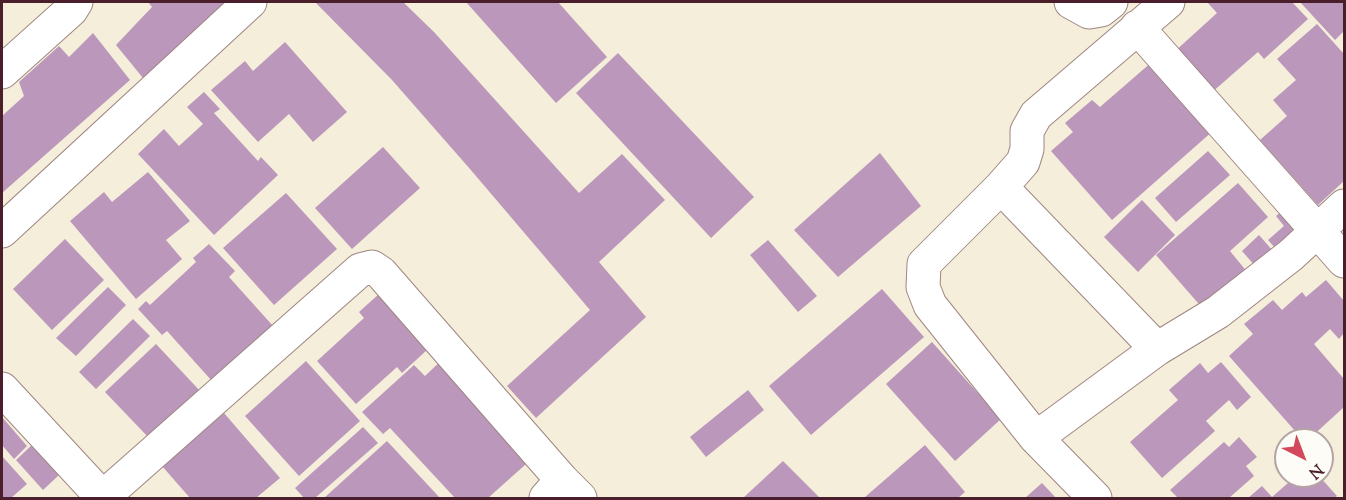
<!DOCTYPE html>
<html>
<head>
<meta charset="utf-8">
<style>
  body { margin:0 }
  #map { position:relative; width:1346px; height:500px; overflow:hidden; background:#f4eeda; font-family:"Sorts Mill Goudy",serif }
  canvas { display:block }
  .frame { position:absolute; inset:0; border:3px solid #4a1f2b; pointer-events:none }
  .north { position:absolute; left:1274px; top:428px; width:60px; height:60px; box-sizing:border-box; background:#fdfcf7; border:2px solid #b5a4a5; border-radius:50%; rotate:138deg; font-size:16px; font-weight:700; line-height:24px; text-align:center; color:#4a1f2b }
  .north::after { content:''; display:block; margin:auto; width:21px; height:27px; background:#d1495b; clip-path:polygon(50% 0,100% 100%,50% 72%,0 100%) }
</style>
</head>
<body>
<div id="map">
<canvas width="1346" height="500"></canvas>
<div class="frame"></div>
<div class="north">N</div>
</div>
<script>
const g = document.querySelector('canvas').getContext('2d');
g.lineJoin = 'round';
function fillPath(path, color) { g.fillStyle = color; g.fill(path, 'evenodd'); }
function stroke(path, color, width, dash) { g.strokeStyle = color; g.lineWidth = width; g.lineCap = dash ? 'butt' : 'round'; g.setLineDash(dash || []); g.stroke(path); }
fillPath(new Path2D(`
  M148,2H226L143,78L116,45L152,7Z
  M315,2H403L434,32L579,193L622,154L665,200L599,262L646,317L536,418L507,386L590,310L470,169L392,80Z
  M466,2H558L607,57L556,103Z
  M1207,2H1292L1308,19L1264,59L1258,52L1210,94L1173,53L1217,13Z
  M1300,2H1344V31L1335,40Z
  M1317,24L1344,54V181L1318,205L1260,140L1287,116L1273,100L1296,80L1277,59Z
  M93,33L130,80L2,193V116L24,96L19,82L59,46L69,57Z
  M285,42L347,112L313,142L289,114L258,142L211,90L245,61L253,71Z
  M618,53L754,197L711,238L576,93Z
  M1153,61L1214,130L1112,220L1051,151L1073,132L1065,123L1092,100L1100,107Z
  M204,92L220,109L214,113L258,161L261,157L278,175L214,235L138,154L164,129L179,146L203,124L187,107Z
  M383,147L420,188L352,249L315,208Z
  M1208,151L1230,175L1176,222L1155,198Z
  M880,153L921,206L838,277L794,230Z
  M148,172L190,221L166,240L182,259L136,299L70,221L104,192L112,202Z
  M1238,183L1268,217L1230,251L1248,273L1205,311L1156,255Z
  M286,193L337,249L274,305L223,248Z
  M1142,200L1175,235L1138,272L1104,237Z
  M1282,211L1299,230L1276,249L1268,240L1284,226L1276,216Z
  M1259,235L1273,251L1256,267L1242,251Z
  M65,239L104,280L52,330L13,289Z
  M768,240L817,296L798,312L750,255Z
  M209,244L235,271L229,277L282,336L221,391L167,331L162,335L138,309L146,301L150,305L196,262L193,258Z
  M1326,280L1344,301V333L1339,339L1330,329L1314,344L1344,379V407L1308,440H1303L1229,356L1253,334L1244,324L1273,300L1282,310L1302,292L1306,297Z
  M108,287L126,305L76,356L56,338Z
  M882,289L924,337L811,435L769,386Z
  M379,294L428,349L402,373L397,367L356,404L317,361L364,318L359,312Z
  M133,319L150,336L96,389L79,372Z
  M932,342L1001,419L955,461L886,384Z
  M156,344L201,392L150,439L105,392Z
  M445,357L535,456L488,498H455L390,428L383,434L362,412L414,365L425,376Z
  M306,361L360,421L299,476L245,416Z
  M1221,362L1251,397L1237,410L1229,400L1206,421L1215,431L1162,478L1130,442L1178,400L1169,390L1200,363L1208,373Z
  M748,390L764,410L706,457L690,437Z
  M224,413L280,478L256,498H190L162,466Z
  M2,417L27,446L14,459L2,445Z
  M363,427L378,443L315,498H304L295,488Z
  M1239,437L1257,457L1246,466L1254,476L1229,498H1178L1170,490L1224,442L1229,447Z
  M387,441L440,498H324Z
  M32,445L59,475L43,490L16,460Z
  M925,445L965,492L958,498H866L865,497Z
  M2,456L27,484L11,498H2Z
  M783,461L820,498H743Z
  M1296,476H1319L1337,496L1334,498H1248L1262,486L1272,497Z
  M1042,483L1056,498H1025Z`), '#bb97bb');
const minor = new Path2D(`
  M1071,2L1089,12L1101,10L1111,2
  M1137,27L1344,261
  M2,72L71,10L76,2
  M1001,187L1157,349
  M2,231L250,2
  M2,389L103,498
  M1036,438L1157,349L1218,312L1291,255L1344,206
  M102,498L360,270L372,267L381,273L562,480
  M546,498L562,480L580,498
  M1095,498L1036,438L930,305L923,287L924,264L1001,187L1023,162L1027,149V131L1036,115L1168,2`);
stroke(minor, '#9f8682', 35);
stroke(minor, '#fff', 33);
</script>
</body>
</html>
